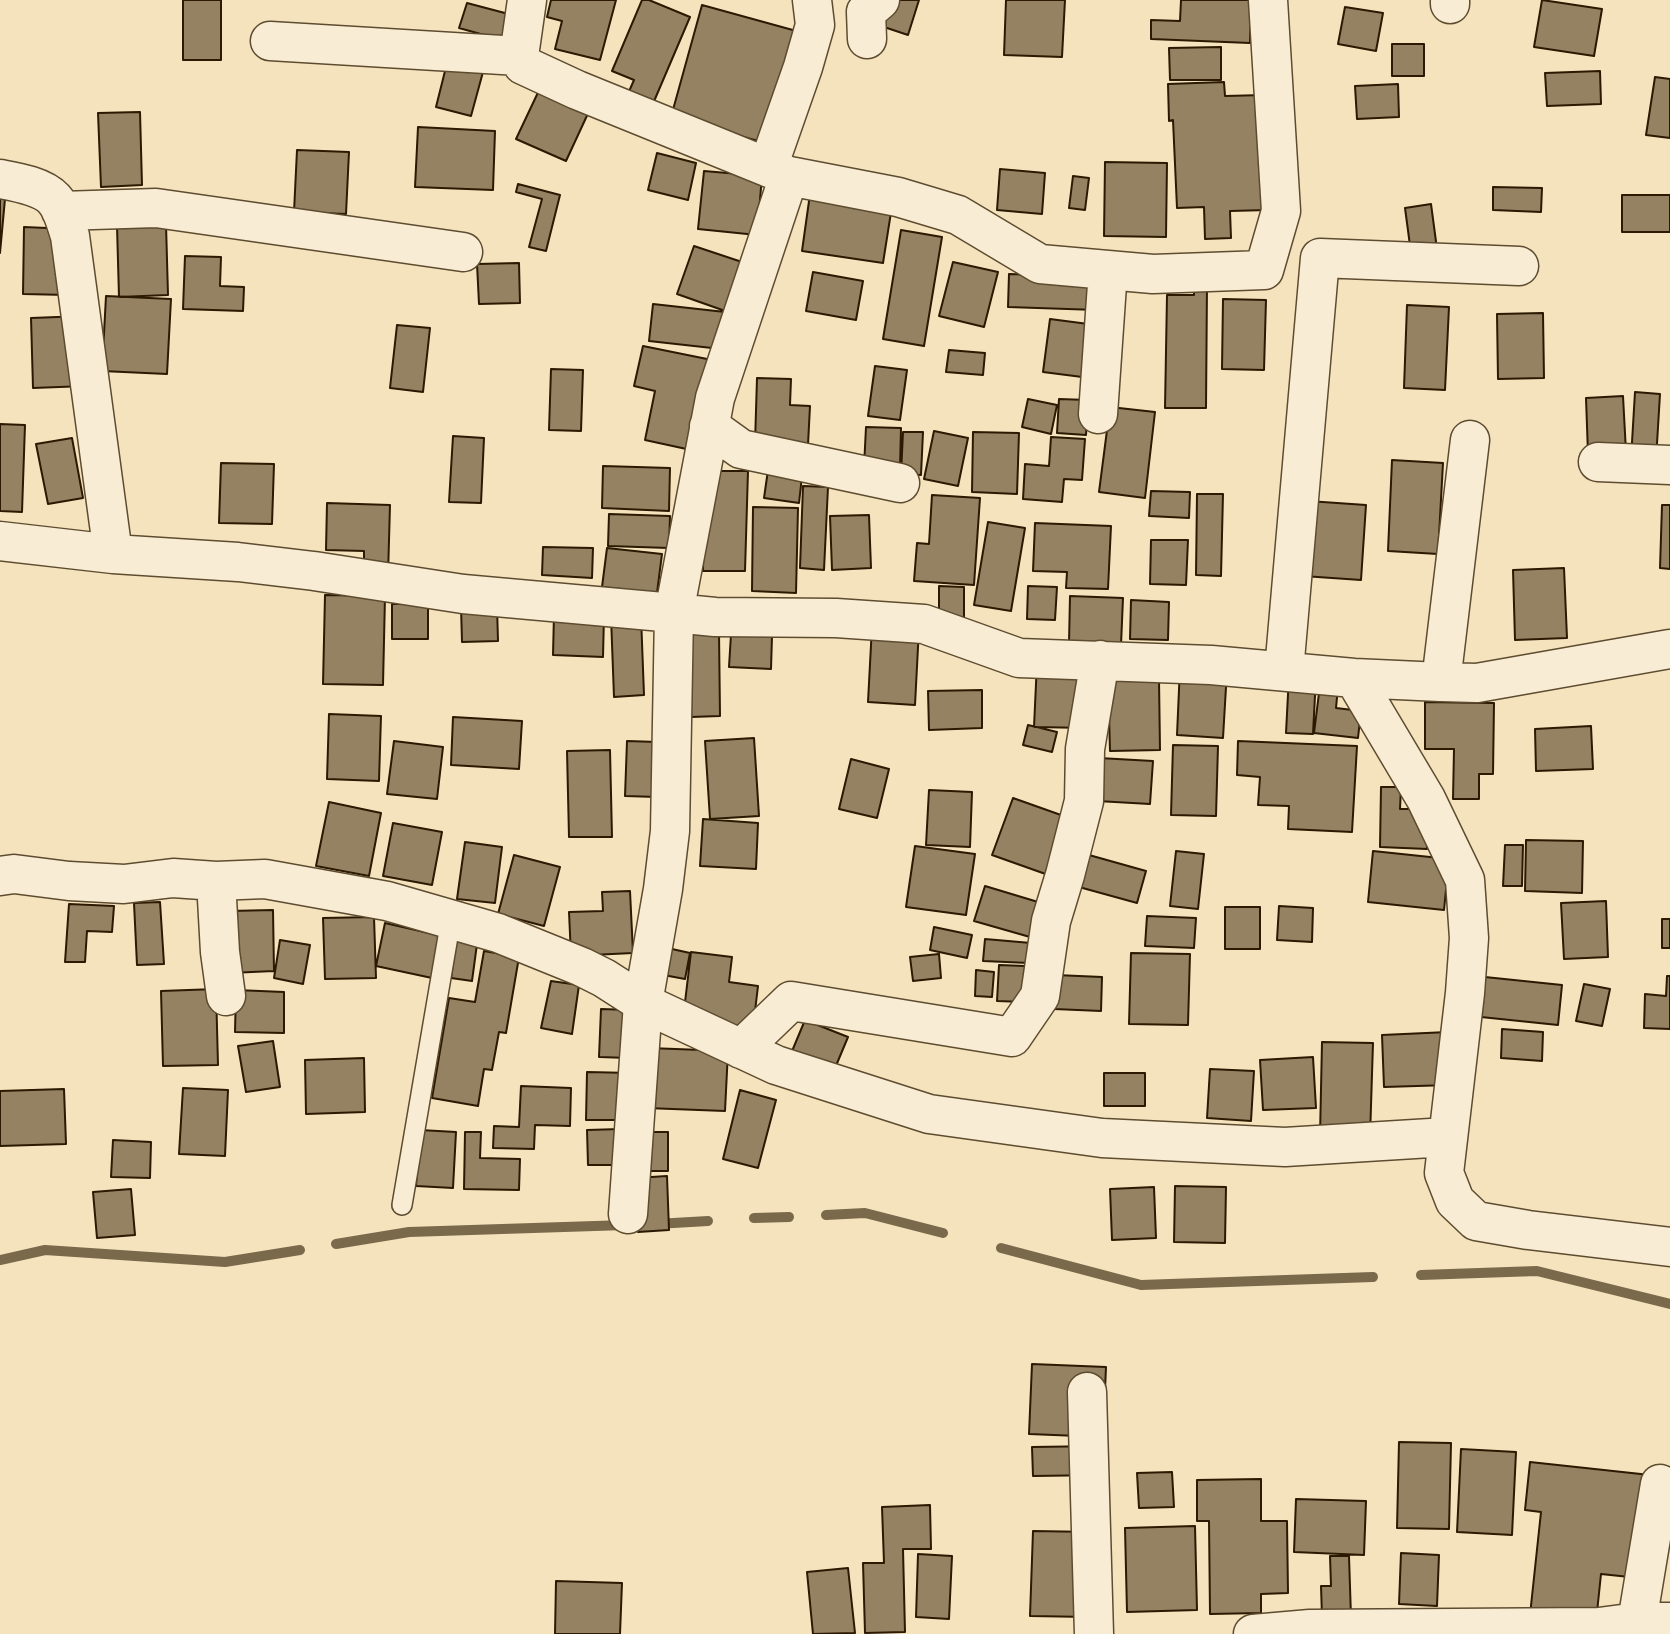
<!DOCTYPE html>
<html>
<head>
<meta charset="utf-8">
<style>
  body { margin:0 }
  canvas { display:block; background:#f5e3bd }
</style>
</head>
<body>
<canvas width="1670" height="1634"></canvas>
<script>
const g = document.querySelector('canvas').getContext('2d');
g.lineJoin = 'round';
function stroke(path, color, width, dash) { g.strokeStyle = color; g.lineWidth = width; g.lineCap = dash ? 'butt' : 'round'; g.setLineDash(dash || []); g.stroke(path); }
function fillPath(path, color) { g.fillStyle = color; g.fill(path, 'evenodd'); }
stroke(new Path2D(`
  M826,1215L865,1213L943,1233
  M754,1218L789,1217
  M656,1224L708,1221
  M336,1244L409,1232L626,1225
  M1001,1248L1141,1285L1373,1277
  M0,1260L45,1250L225,1262L300,1250
  M1421,1275L1537,1271L1670,1304`), '#7b694b', 10);
const building = new Path2D(`
  M183,0H221V60H183Z
  M551,0H616L600,60L555,49L562,21L547,17Z
  M642,0H649L690,17L652,106L627,96L634,80L612,71Z
  M890,0H919L908,35L881,26Z
  M1006,0H1065L1062,57L1004,55Z
  M1181,0H1251L1250,43L1151,39V20L1180,21Z
  M1542,0L1602,9L1594,56L1534,47Z
  M467,3L520,17L513,43L459,28Z
  M702,5L800,32L769,144L671,117Z
  M1345,7L1383,13L1376,51L1338,44Z
  M1392,44H1424V76H1392Z
  M1221,47V80H1170L1169,48Z
  M447,63L483,72L471,116L436,107Z
  M1600,71L1601,104L1547,106L1545,73Z
  M1655,77L1670,79V138L1646,135Z
  M1224,82L1225,96L1264,95L1268,210L1230,211L1231,238L1205,239L1204,207L1177,208L1173,120L1169,121L1168,84Z
  M542,84L591,107L566,161L516,139Z
  M1398,84L1399,117L1357,119L1355,86Z
  M140,112L142,185L101,187L98,113Z
  M418,127L495,131L493,190L415,187Z
  M297,150L349,152L346,214L294,212Z
  M657,153L696,163L688,200L648,190Z
  M1105,162L1167,163L1166,237L1104,236Z
  M1000,169L1045,173L1042,214L997,210Z
  M704,171L762,176L757,235L698,229Z
  M1073,176L1089,178L1085,210L1069,208Z
  M518,184L560,195L546,251L529,247L542,199L516,192Z
  M1493,187L1542,188L1541,212L1493,210Z
  M810,194L892,206L883,263L802,251Z
  M1622,195H1670V232H1622Z
  M0,199H5L0,253Z
  M1431,204L1437,249L1411,253L1405,208Z
  M166,224L168,295L119,297L117,226Z
  M24,227L70,229L68,295L23,294Z
  M901,230L942,237L924,346L883,339Z
  M694,246L745,263L728,312L677,294Z
  M185,256L221,257L220,286L244,287L243,311L183,309Z
  M953,262L998,272L984,327L939,316Z
  M519,263L520,303L479,304L477,264Z
  M813,272L863,281L856,320L806,311Z
  M1009,274L1098,277L1097,310L1008,307Z
  M1194,284H1207L1206,408H1165L1167,295H1194Z
  M106,296L171,299L167,374L102,371Z
  M1223,299L1266,300L1264,370L1222,369Z
  M653,304L725,312L721,349L649,341Z
  M1407,305L1449,307L1445,390L1404,388Z
  M1543,313L1544,378L1498,379L1497,314Z
  M84,316L86,386L33,388L31,318Z
  M1050,319L1096,325L1090,378L1043,372Z
  M397,325L430,328L423,392L390,388Z
  M643,346L712,360L691,450L645,440L655,391L634,386Z
  M949,350L985,353L983,375L946,372Z
  M875,366L907,370L900,420L868,416Z
  M551,369L583,370L581,431L549,430Z
  M757,378L791,379L790,405L810,406L808,445L755,443Z
  M1635,392L1660,394L1656,460L1631,459Z
  M1623,396L1626,452L1588,454L1586,398Z
  M1028,399L1057,405L1051,434L1022,427Z
  M1059,399L1088,400L1086,435L1057,433Z
  M1110,407L1155,412L1145,498L1099,492Z
  M0,424L25,425L22,512L0,511Z
  M866,427L901,428L900,468L864,467Z
  M934,431L968,438L958,486L924,479Z
  M903,432H923L921,475L901,474Z
  M973,432L1019,433L1017,494L972,492Z
  M453,436L484,438L481,503L449,502Z
  M1051,437L1085,439L1082,480L1064,479L1062,502L1023,499L1025,464L1049,466Z
  M72,438L83,498L48,504L36,444Z
  M1392,460L1443,463L1438,554L1388,551Z
  M221,463L274,464L272,524L219,523Z
  M769,463L803,467L799,503L764,498Z
  M603,466L670,468L669,511L602,508Z
  M704,471H748L745,571H703Z
  M803,486L828,487L824,570L800,568Z
  M1151,491L1190,492L1189,518L1149,516Z
  M1197,494H1223L1221,576L1196,575Z
  M932,495L980,498L974,585L914,581L917,543L929,544Z
  M1308,501L1366,505L1361,580L1303,576Z
  M327,503L390,505L388,576L364,575V551L326,550Z
  M1662,505H1670V569L1660,568Z
  M753,507L798,508L796,593L752,591Z
  M609,514L670,516L669,548L608,546Z
  M869,515L871,568L832,570L830,516Z
  M988,522L1025,528L1011,611L974,605Z
  M1035,523L1111,526L1108,589L1066,588L1067,572L1033,571Z
  M1151,540H1188L1186,585L1150,584Z
  M543,547L593,548L592,578L542,575Z
  M607,548L662,554L657,593L602,587Z
  M1564,568L1567,638L1515,640L1513,570Z
  M939,586L964,587V618H939Z
  M1028,586L1057,587L1055,620L1027,619Z
  M325,595L385,596L383,685L323,684Z
  M1070,596L1123,598L1121,645L1069,643Z
  M1131,600L1169,602L1168,640L1130,639Z
  M392,604H428V639H392Z
  M497,606L498,641L462,642L461,607Z
  M554,614L604,615L603,657L553,655Z
  M641,616L644,695L614,697L611,617Z
  M872,626L919,628L915,705L868,702Z
  M690,631H719L720,716L691,717Z
  M731,634L772,636L771,669L729,667Z
  M1037,662L1089,664L1087,728L1034,727Z
  M1180,667L1227,670L1223,738L1177,735Z
  M1289,675L1316,677L1313,734L1286,733Z
  M1159,679L1160,750L1110,751L1108,680Z
  M1320,685L1338,687L1336,708L1361,711L1358,738L1314,733Z
  M982,690V728L929,730L928,691Z
  M1425,702L1494,703L1493,774H1479V799H1453L1454,749H1425Z
  M329,714L381,716L379,781L327,779Z
  M453,717L522,721L519,769L451,765Z
  M1028,725L1057,732L1052,752L1023,745Z
  M1591,726L1593,769L1536,771L1535,729Z
  M754,738L759,816L710,819L705,741Z
  M394,741L443,747L437,799L387,794Z
  M627,741L658,742L657,797L625,796Z
  M1238,741L1357,746L1352,832L1288,829L1289,806L1258,805L1260,777L1237,775Z
  M1173,745L1218,746L1216,816L1171,815Z
  M610,750L612,837H569L567,751Z
  M1099,758L1153,761L1150,804L1097,801Z
  M851,759L889,769L877,818L839,809Z
  M1381,787H1401L1400,809H1428L1427,849L1380,847Z
  M929,790L972,792L970,847L926,845Z
  M1013,798L1075,820L1054,877L992,855Z
  M329,802L381,813L369,876L316,866Z
  M703,819L758,823L756,869L700,866Z
  M393,823L442,832L432,885L383,876Z
  M1526,840L1583,841L1582,893L1525,891Z
  M465,842L502,847L495,903L457,899Z
  M1505,845H1523L1522,886H1503Z
  M915,846L975,854L966,915L906,907Z
  M1176,851L1204,854L1198,909L1170,906Z
  M1373,851L1449,859L1444,910L1368,902Z
  M514,855L560,867L544,926L498,914Z
  M1089,855L1146,871L1137,903L1079,887Z
  M985,886L1048,905L1037,939L974,921Z
  M630,891L633,953L571,956L569,912L603,911L602,892Z
  M1606,901L1608,957L1564,959L1561,903Z
  M160,902L164,964L137,965L134,903Z
  M69,904L114,906L112,932L87,931L85,962H65Z
  M1279,906L1313,908L1312,942L1277,940Z
  M1225,907H1260V949H1225Z
  M273,910L274,971L230,973L229,911Z
  M1147,916L1196,918L1194,948L1145,946Z
  M374,917L376,978L325,979L323,918Z
  M1662,919H1670V948H1662Z
  M385,923L442,936L432,978L376,966Z
  M934,927L972,935L967,958L930,950Z
  M985,939L1031,943L1029,963L983,961Z
  M280,940L310,945L303,984L274,978Z
  M456,941L477,944L472,981L451,978Z
  M663,947L690,953L685,979L658,974Z
  M484,951L519,957L506,1033L499,1032L492,1070L484,1069L478,1106L432,1098L449,998L475,1002Z
  M691,952L732,957L729,982L758,986L753,1028L683,1019Z
  M1131,953L1190,954L1188,1025L1129,1024Z
  M939,954L941,978L913,981L910,957Z
  M999,965L1025,966L1024,1002L997,1001Z
  M976,970L994,972L992,997L975,996Z
  M1056,975L1102,977L1101,1011L1054,1009Z
  M1667,976H1670V1029L1644,1028L1645,994L1666,996Z
  M1485,977L1562,985L1558,1025L1481,1017Z
  M551,981L579,985L572,1034L541,1028Z
  M1584,984L1610,989L1602,1026L1576,1021Z
  M216,989L218,1065L163,1066L161,991Z
  M236,990L284,992V1033L235,1032Z
  M601,1009L631,1010L629,1058L599,1057Z
  M805,1020L848,1037L833,1073L790,1056Z
  M1502,1029L1543,1032L1542,1061L1501,1058Z
  M1448,1032L1450,1085L1384,1087L1382,1035Z
  M273,1041L280,1087L246,1092L238,1046Z
  M1322,1042L1373,1043L1370,1137L1320,1136Z
  M649,1048L728,1051L725,1111L646,1108Z
  M1313,1057L1316,1108L1263,1110L1260,1060Z
  M364,1058L365,1112L306,1114L305,1060Z
  M1210,1069L1254,1071L1251,1121L1207,1118Z
  M587,1072L632,1073L631,1120H586Z
  M1104,1073H1145V1106H1104Z
  M521,1086L571,1088L570,1126L535,1125L534,1149L493,1148L494,1126L519,1127Z
  M183,1088L228,1090L225,1156L179,1154Z
  M64,1089L66,1144L0,1146V1091Z
  M740,1090L776,1100L758,1168L723,1159Z
  M621,1129V1165H588L587,1130Z
  M420,1130L456,1132L453,1188L416,1186Z
  M465,1132H481L480,1158L520,1159L519,1190L464,1189Z
  M644,1132H668V1171H644Z
  M113,1140L151,1142L150,1178L111,1177Z
  M667,1176L669,1230L638,1232L636,1178Z
  M1175,1186L1226,1187L1225,1243L1174,1242Z
  M1154,1187L1156,1238L1112,1240L1110,1189Z
  M131,1189L135,1235L97,1238L93,1192Z
  M1032,1364L1106,1367L1103,1437L1029,1434Z
  M1399,1442L1451,1443L1449,1529L1397,1528Z
  M1101,1446L1102,1475L1033,1476L1032,1447Z
  M1461,1449L1516,1452L1512,1535L1457,1532Z
  M1530,1462L1650,1475L1639,1578L1601,1574L1596,1622L1530,1615L1541,1512L1525,1510Z
  M1172,1472L1174,1507L1139,1508L1137,1473Z
  M1261,1479V1521H1287L1288,1593L1261,1594V1613L1210,1614L1209,1521H1197V1480Z
  M1296,1499L1366,1501L1364,1555L1294,1552Z
  M930,1505L931,1549H903L905,1632L865,1633L863,1563H884L882,1507Z
  M1195,1526L1197,1610L1127,1612L1125,1528Z
  M1033,1531L1093,1532L1089,1617L1030,1616Z
  M1401,1553L1439,1555L1437,1606L1399,1604Z
  M918,1554L952,1556L949,1619L916,1617Z
  M1330,1556H1349L1351,1617H1322L1321,1586H1331Z
  M848,1568L855,1633L813,1634L807,1572Z
  M556,1581L622,1583L620,1634H555Z`);
fillPath(building, '#948263');
stroke(building, '#2b1901', 2);
const lane = new Path2D(`
  M402,1205L451,919`);
const street = new Path2D(`
  M1450,0V4
  M867,39L866,12L880,0
  M270,41L519,56
  M768,167L803,67L815,25L812,0
  M789,176L898,197L958,215L1040,264L1153,274L1264,270L1281,211L1268,0
  M0,179C16,182 42,186 54,199C63,209 66,224 70,236L113,554
  M61,211L156,208L463,252
  M1098,414L1108,270
  M709,426L741,449L900,483
  M1598,462L1670,465
  M0,541L113,554L238,562L314,571L463,594L674,613L715,398L789,176L577,90L523,65L519,56L527,0
  M1284,671L1320,258L1519,266
  M1354,678L1426,799L1465,880L1469,938L1465,993L1444,1173L1455,1201L1476,1221L1528,1230L1670,1247
  M1441,682L1470,440
  M0,876L14,874L69,881L124,884L173,878L216,881L265,879L387,901L498,933L582,967L604,978L643,1003L663,889L670,831L674,613L715,617L836,618L924,624L1019,658L1211,665L1354,678L1441,682L1477,683L1670,649
  M216,881L220,952L226,996
  M741,1049L791,1001L1012,1037L1040,996L1051,921L1065,875L1084,801L1085,749L1100,660
  M628,1214L643,1003L776,1065L929,1114L1102,1138L1285,1147L1447,1137
  M1087,1392L1094,1634
  M1637,1622L1660,1484
  M1253,1634L1310,1629L1599,1627L1637,1622H1670`);
stroke(lane, '#5e4c30', 22);
stroke(street, '#5e4c30', 41);
stroke(lane, '#f8edd4', 19);
stroke(street, '#f8edd4', 38);
</script>
</body>
</html>
